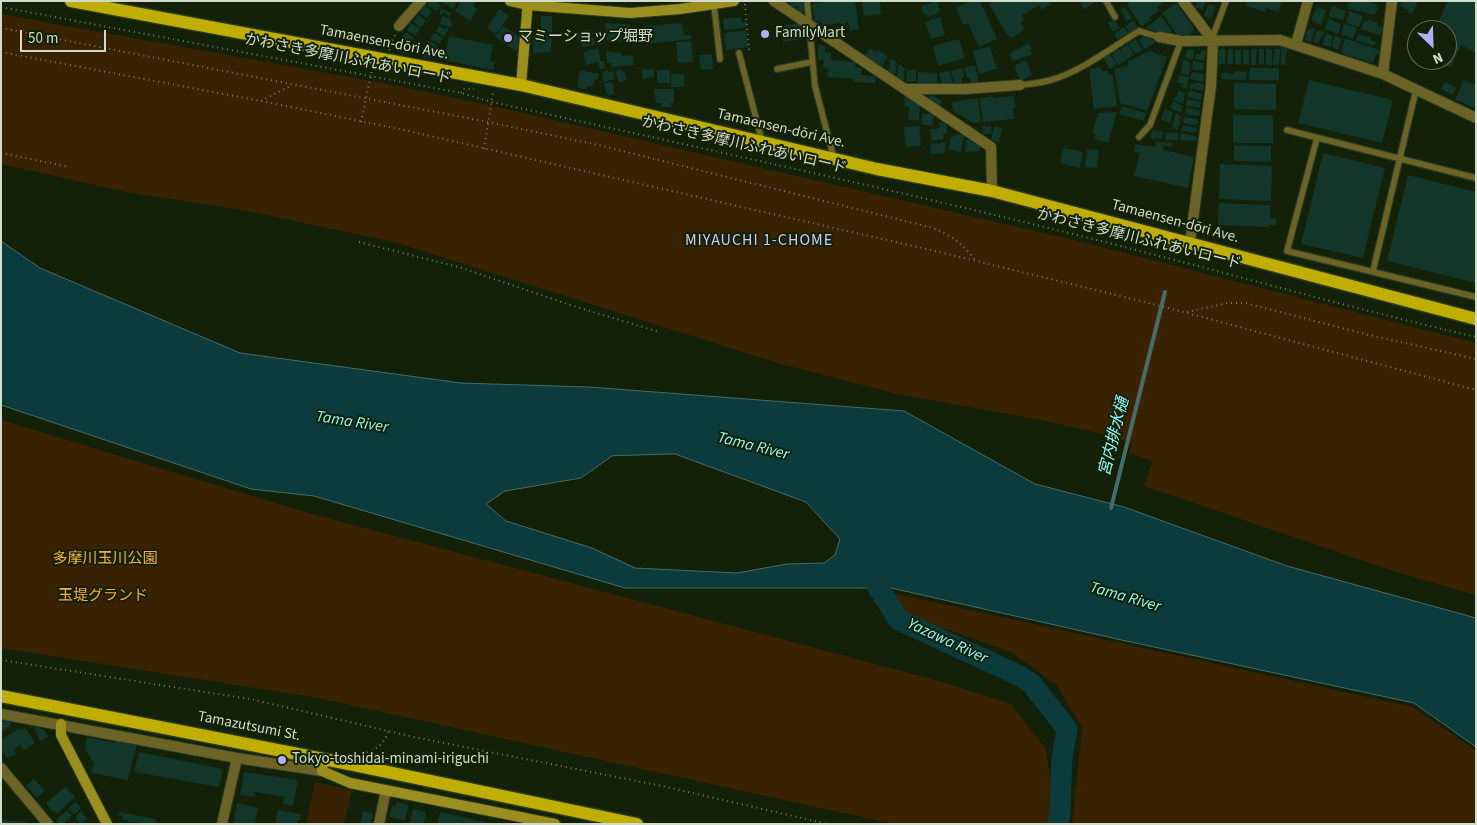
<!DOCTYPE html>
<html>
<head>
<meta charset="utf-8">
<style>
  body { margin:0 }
  #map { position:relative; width:1477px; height:825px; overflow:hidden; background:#122108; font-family:"Source Sans 3",sans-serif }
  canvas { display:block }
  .frame { position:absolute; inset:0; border:2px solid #d2dccc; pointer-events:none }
  .north { position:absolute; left:1407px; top:20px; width:50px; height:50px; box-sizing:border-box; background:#122108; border:1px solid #5f6c56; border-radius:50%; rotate:156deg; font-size:14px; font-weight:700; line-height:20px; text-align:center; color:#d2dccc }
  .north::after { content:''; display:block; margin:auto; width:18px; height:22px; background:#b8abf7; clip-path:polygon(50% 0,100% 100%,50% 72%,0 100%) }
  .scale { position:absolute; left:20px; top:30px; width:86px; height:22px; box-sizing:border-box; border:2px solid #d2dccc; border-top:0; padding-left:6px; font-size:15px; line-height:18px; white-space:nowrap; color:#d2dccc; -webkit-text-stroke:4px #122108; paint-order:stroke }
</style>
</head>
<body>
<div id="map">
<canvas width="1477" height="825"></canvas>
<div class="frame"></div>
<div class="north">N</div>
<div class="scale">50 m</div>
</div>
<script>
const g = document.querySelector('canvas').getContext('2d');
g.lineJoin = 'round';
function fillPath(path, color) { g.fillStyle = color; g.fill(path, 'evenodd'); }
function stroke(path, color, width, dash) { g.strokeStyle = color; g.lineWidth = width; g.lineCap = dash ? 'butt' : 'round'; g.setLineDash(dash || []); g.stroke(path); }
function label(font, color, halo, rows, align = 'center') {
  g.font = font + ' "Source Sans 3","Noto Sans JP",sans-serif'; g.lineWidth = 4; g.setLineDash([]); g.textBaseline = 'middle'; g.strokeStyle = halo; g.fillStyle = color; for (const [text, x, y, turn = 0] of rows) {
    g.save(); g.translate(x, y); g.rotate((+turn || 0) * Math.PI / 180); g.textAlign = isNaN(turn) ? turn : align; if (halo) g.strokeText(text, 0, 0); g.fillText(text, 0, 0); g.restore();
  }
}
fillPath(new Path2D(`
  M1,14L388,84L502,108L1070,239L1476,343V595L1396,572L1144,486L1153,461L1129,453L1132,445L1116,437L1041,420L897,394L781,364L394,242L242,210L126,192L1,164Z
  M1,420L305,512L939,681L1011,704L1046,749L1053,797L1048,824H894L318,698L1,648Z
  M892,593L1413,707L1476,751V824H1072L1082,728L1057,685L1011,652L906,615L890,598Z
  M315,782L352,790L344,824H306Z`), '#392201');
const water = new Path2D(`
  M1,241L40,268L240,353L461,383L589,387L904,411L1035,484L1124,507L1287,566L1476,618V747L1414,703L1117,639L891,588H625L314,496L251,489L1,405ZM675,454L806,502L840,539L835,555L824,563L787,564L737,573L635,568L592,548L506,521L486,504L505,491L581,478L612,456Z`);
fillPath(water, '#0b3b3c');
stroke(water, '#476b67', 1);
stroke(new Path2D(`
  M1111,508L1165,292`), '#476b67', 4);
stroke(new Path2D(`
  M863,564L899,620L1020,676L1031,683L1067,729L1062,758L1060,813L1058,824`), '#0b3b3c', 21);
fillPath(new Path2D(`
  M429,1H435L441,6L436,11L427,4Z
  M440,1H458L453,9Z
  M461,1L475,2L473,6L477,9L470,21L455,11Z
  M790,1H804L805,11L798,12L795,6L791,7Z
  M830,1L855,2L859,29L850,31L848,22L845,23V30L842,31L840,23L823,26L819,21L815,22L812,4Z
  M862,1L880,2L881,14L864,16Z
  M937,1L940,11L937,12V14L927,17L926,14L924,15L921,6Z
  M971,1H980L997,39L979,47L968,23L963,25L956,8Z
  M994,1H1049L1051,4L1042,10L1039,5L1022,15L1024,20L1021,23L1025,29L1012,38L1008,36L989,4Z
  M1085,1H1097L1084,9L1080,4Z
  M1131,1H1162L1163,3L1157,7L1159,11L1149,17L1151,20L1141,26L1127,4Z
  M1197,1H1206L1203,10L1195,7Z
  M1247,1H1282L1279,12L1266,8L1265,12L1246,6Z
  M1349,1H1366L1377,4L1376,7L1379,8L1374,15L1347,8Z
  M1402,1H1418L1412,14L1408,12L1409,10L1400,6Z
  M1448,1H1476V53L1461,45L1451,67L1447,66L1446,68L1429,60H1447V30H1434Z
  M1176,3L1195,30L1189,35H1177L1162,13Z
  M1208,4L1216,6L1211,19L1204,16Z
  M425,6L432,11L427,18L420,13Z
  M1332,6L1346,11L1343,20L1329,17Z
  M1125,7L1132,18L1127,21L1120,10Z
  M1317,7L1326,10L1321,25L1313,22V20L1311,19Z
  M441,8L451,13L450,16L443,13L442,16L450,18L449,21L452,22L451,27L440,24L442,16L439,14Z
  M499,9L509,16L496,34L487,28Z
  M1350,11L1363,16L1359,27L1346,23Z
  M418,15L426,20L421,27L413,22Z
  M541,16H552V32H541Z
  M1161,16L1172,31L1168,34L1145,28Z
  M741,17L742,22H746V28L724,30L723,19Z
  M940,17L945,35L931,39L925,22Z
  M1329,18L1341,25L1338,34L1325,29Z
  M1368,19L1378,23L1377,26L1383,28L1380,35L1361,29L1364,21L1367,22Z
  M1114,20L1120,28L1113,32L1108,23Z
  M1133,20L1137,27L1129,32L1126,26Z
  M411,23L420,29L415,36L407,30Z
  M605,23L630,24L631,37H633V42L607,41Z
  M682,23L684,35H691V39L646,44L645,26Z
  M800,23L803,39L783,42L781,26Z
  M1344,24L1357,28L1353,39L1342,35L1343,33L1341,32Z
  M439,26L445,30L446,27L449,29L444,37L436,31Z
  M503,26L518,36V49L516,51L495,37Z
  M1124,27L1128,33L1117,39L1114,34Z
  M1310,28L1315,29L1311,42L1305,40L1307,31H1308Z
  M590,29L595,44L582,48L577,33Z
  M746,30L748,47L726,50L724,33Z
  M1317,30L1324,32L1318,44L1313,41Z
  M406,32L414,38L409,45L401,39Z
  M434,32L443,38L439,44L430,39Z
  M1326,33L1333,36L1330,47L1322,45Z
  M1359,34L1371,38L1370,40L1376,42L1374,46L1356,40Z
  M544,35H552L551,52L533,53V36Z
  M449,36L493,45L490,61L495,62L493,70L444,60Z
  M1335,36L1342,39L1338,50L1333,48V46H1331Z
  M1143,37L1153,40L1155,43L1144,49L1139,40Z
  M1345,38L1379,50L1378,55L1376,54L1373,63L1341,53Z
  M959,39L965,58L938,66L933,46Z
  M1136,39L1143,50L1135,54L1129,44Z
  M429,40L438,46L434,52L425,46Z
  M402,41L408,46L402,54L396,49Z
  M691,41L693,62L678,63L676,42Z
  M1028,43L1032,49L1030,50L1033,54L1013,61L1009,54Z
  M1128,44L1134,55L1126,60L1120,50Z
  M818,45L825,46V52L831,53V60L856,62L855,68H861V75L875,76V83L854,82V79L827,77L828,69L823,68L824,60H818Z
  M990,46L997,69L979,74L973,51Z
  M423,47L433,54L430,58H425L419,54Z
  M1281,47L1287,49L1285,65H1281Z
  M598,48L601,62L604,61L605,68L600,69L598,62L586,65L583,52Z
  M870,48L876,52L877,50L880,51L888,57L881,67L864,56Z
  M1222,48L1226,50L1225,64H1218L1219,50Z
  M1119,49L1126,61L1118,65L1112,55L1114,54L1113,52Z
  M1191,49L1194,50L1193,59L1185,58L1187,50Z
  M1228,49H1233V64H1227Z
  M1251,49H1257L1256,65H1251Z
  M1259,49H1264V64L1259,65Z
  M1266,49H1272V65H1266Z
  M1274,49H1280L1279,65H1273Z
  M1201,50L1206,51L1204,61L1195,59L1196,54L1200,55Z
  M1235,50H1241V65L1235,64Z
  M1243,50H1249V65L1243,64Z
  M606,51L621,53L622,56L633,55L634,65L612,67L611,63H607Z
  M1149,51L1167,57L1147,111L1120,103L1114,69L1128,66L1127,62Z
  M712,54L713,69L701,70L699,55Z
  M1110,54L1117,65L1110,69L1103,58Z
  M890,59L897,62L895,75L888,72Z
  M1026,60L1032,75L1020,81L1014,66Z
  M1183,60L1191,62L1189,75L1181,74Z
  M1193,61L1204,63L1203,71L1192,69Z
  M898,65H902V67L905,68L904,80L897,78Z
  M975,65L979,83L971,84L970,78H967L964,68Z
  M1101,67L1102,71H1108L1109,75H1113L1117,106L1094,109L1089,69Z
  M962,68L964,76L961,80L963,85L956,87L951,71Z
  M1250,68H1279V80H1249Z
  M621,69L622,71H624L627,80L619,83L615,71Z
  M642,69H654V77L642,79Z
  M580,70L599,74L597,80L595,79L592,87L588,86L587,90L577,87Z
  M608,70V72L613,71L615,79L604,82L602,72Z
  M657,70H670V83H657Z
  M907,70H916V81L906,82Z
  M950,71L953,84L943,87L939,73Z
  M1226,71L1228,72V74H1234V71L1247,72L1246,80L1221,79V73H1226Z
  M918,72L937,73V85L918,84Z
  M1192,72L1204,74L1203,82L1190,79Z
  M671,74H684V87H671Z
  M1179,75L1189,77L1187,88L1181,87L1182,83H1178Z
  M1309,80L1393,100L1382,143L1298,123Z
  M1464,80L1476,85V104L1474,108L1455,99Z
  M612,82L615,94L608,96L604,83Z
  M1194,82L1204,84L1203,91L1189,88L1190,83L1194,84Z
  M1445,82L1457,88L1453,95L1441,89Z
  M1234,83L1276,84V110L1234,109Z
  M654,89H674V103H670L671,107H661V103H656Z
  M1179,91L1185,93L1183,104L1174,100Z
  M1192,91L1202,94L1201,100L1187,97L1188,92Z
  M932,95L942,101L938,107L928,100Z
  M993,96V98L1014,96L1016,108H1013L1014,119L983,122L980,98Z
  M905,97H912L920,103L919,121L908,119L909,107L904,106Z
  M978,98L981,122L973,123L953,111L952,102Z
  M1187,99L1201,102L1200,108L1186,106Z
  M1173,101L1183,106L1181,113L1170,108Z
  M1122,106L1146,113L1144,121L1119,114Z
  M1186,108L1200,110L1199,116L1185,114Z
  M1165,109L1173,112L1170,123L1161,119Z
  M1117,112L1108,143L1094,139L1096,134L1092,133L1098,113Z
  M922,113L934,115L932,126L921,124Z
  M1176,113L1181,116L1179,120L1181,121L1177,130L1172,127Z
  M1233,115H1273V143H1233Z
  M1184,117L1198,119L1197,126L1183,123Z
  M939,122H946L947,133L943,134L944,139L932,141L930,129L940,128Z
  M1183,125L1197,128L1196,133L1182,131Z
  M919,126L921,146L906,147L904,127Z
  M982,126H991L992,134H983Z
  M994,126L1002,128L999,142L991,140Z
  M1153,130L1164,132L1161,139L1155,137L1154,139L1150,138Z
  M1166,133H1178V140H1166Z
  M1181,133L1196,136L1197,141L1180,140Z
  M955,134L964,135L961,152L949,150L951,136L955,137Z
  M966,140H973L974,144H980V151L965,152Z
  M946,142L945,153L931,154L930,144Z
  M1156,142L1173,143L1172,147L1163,146L1164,150L1194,157L1188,188L1134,176L1140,153L1134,152L1135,144L1155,147Z
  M1234,145L1271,146V162L1234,161Z
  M1063,148L1083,152L1080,168L1060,163Z
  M1087,149L1099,150L1097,168L1085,167Z
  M1323,153L1385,168L1363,258L1301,244Z
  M1220,164L1272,166L1271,201L1219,199Z
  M1408,175L1476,192V283L1387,261Z
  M1219,203L1270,205V218H1276V225H1270L1269,227L1218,225Z
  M1,721L11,722L10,726L1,732Z
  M25,727L35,743L24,750L20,745L14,749L17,754L7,758L1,749V740L20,728L22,730Z
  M37,727L45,730L48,737L40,741L34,728Z
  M87,737L114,743V739L137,744L128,780L91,773L94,764L85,749Z
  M139,752L223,769L219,787L134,772Z
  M244,772L298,780L293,806L283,804L284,797L255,792V797L240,795Z
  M34,779L45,791L37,798L26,786Z
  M65,787L75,797L57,814L54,811L53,812L46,803Z
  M76,802L81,808L74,815L68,808Z
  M396,802L409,805L405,820L389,817L392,805L395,806Z
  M237,803L258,808L255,824H233Z
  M413,809L426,812L424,824H410Z
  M67,810L72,816L63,824H59L56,820Z
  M278,810L301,814L300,820H298L297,824H275Z
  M81,811L87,819L80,824L75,816Z
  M363,811L373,814L371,824H360Z
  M118,812L156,819V824L128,822V820L122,819L123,817L119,815Z
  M440,812L490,823V824H437Z
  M1,820L27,822V824H1Z`), '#123629');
const lane = new Path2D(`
  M807,1L815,86L834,159
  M1106,1L1115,17
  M714,5L720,59
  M1213,39L1214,33L1226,1
  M739,53L762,141
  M777,69L812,62
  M1020,85C1030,84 1041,83 1051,80C1080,72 1113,47 1139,31L1159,37
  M1287,130L1476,178
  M1139,137L1150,125L1181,41
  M1317,138L1287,251L1476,297
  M1373,271L1416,90`);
const street = new Path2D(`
  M774,1L991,147L992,191
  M1183,1L1213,41L1211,86L1190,242
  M399,26L421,1
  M1159,37L1181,41L1280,40L1383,74L1476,118
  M1296,44L1308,1
  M1383,74L1392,1
  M904,89H964L1020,85
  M1,714L237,758L322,771
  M1,768L48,824
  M222,824L237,758
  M379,824L386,790`);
const secondary = new Path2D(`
  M510,1L527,5L630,13L680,9L734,1
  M521,85L528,1
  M61,724V735L107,824
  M324,759L322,771L350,783L555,824`);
const primary = new Path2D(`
  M71,1L521,85L877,169L992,191L1476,319
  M1,696L354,765L637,824`);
stroke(lane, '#2d3b23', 8);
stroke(street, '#2d3b23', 12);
stroke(secondary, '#2d3b23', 12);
stroke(primary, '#2d3b23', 15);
stroke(new Path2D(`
  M745,4L749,50H748
  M1,7L461,93L492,102C687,145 883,187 1077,235C1210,268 1342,306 1476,337
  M1,28L488,122L598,145L933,228C953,237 962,243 975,260
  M390,45L395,35
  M1,52L261,101L404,130L935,251L1153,304L1476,390
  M461,93L463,89H474
  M261,101L292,85
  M361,122L372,70
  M484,149L493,92
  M1,153L69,167
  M359,242L462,268L570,305L659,332
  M1187,312L1228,303H1245L1365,334L1476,359
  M1,660L250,699L414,737L662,786L828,824
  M362,754C375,750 384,746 388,731`), '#6f7b67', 2, [1, 4]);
stroke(lane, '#6c6427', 5.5);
stroke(street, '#6c6427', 10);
stroke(secondary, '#9a8e1e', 10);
stroke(primary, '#bfae00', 12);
stroke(new Path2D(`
  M386,70L390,45`), '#6f7b67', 2, [1, 4]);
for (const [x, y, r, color] of [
  [765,34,5,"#b8abf7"],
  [508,38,5,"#b8abf7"],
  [282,760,5,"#b8abf7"]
]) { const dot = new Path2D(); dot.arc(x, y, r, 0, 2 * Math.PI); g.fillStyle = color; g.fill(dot); stroke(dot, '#122108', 2); }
label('15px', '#d2dccc', '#122108', [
  ["FamilyMart",775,34],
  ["マミーショップ堀野",518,38],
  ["Tokyo-toshidai-minami-iriguchi",292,760]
], 'left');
label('15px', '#d2dccc', '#122108', [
  ["Tamaensen-dōri Ave.",384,43,11],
  ["かわさき多摩川ふれあいロード",348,60,11],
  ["Tamaensen-dōri Ave.",781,129,13],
  ["かわさき多摩川ふれあいロード",744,146,13],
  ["Tamaensen-dōri Ave.",1175,222,15],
  ["かわさき多摩川ふれあいロード",1139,240,14],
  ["Tamazutsumi St.",249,727,11]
]);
label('15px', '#fdad3c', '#122108', [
  ["多摩川玉川公園",105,560],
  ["玉堤グランド",103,597]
]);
g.letterSpacing = '1px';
label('16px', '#d0caf5', '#122108', [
  ["MIYAUCHI 1-CHOME",759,241]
]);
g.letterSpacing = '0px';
label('italic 16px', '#96f7f9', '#122108', [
  ["Tama River",352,423,9],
  ["宮内排水樋",1115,437,-76],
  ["Tama River",753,447,14],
  ["Tama River",1125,598,16],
  ["Yazawa River",947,642,25]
]);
</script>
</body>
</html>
